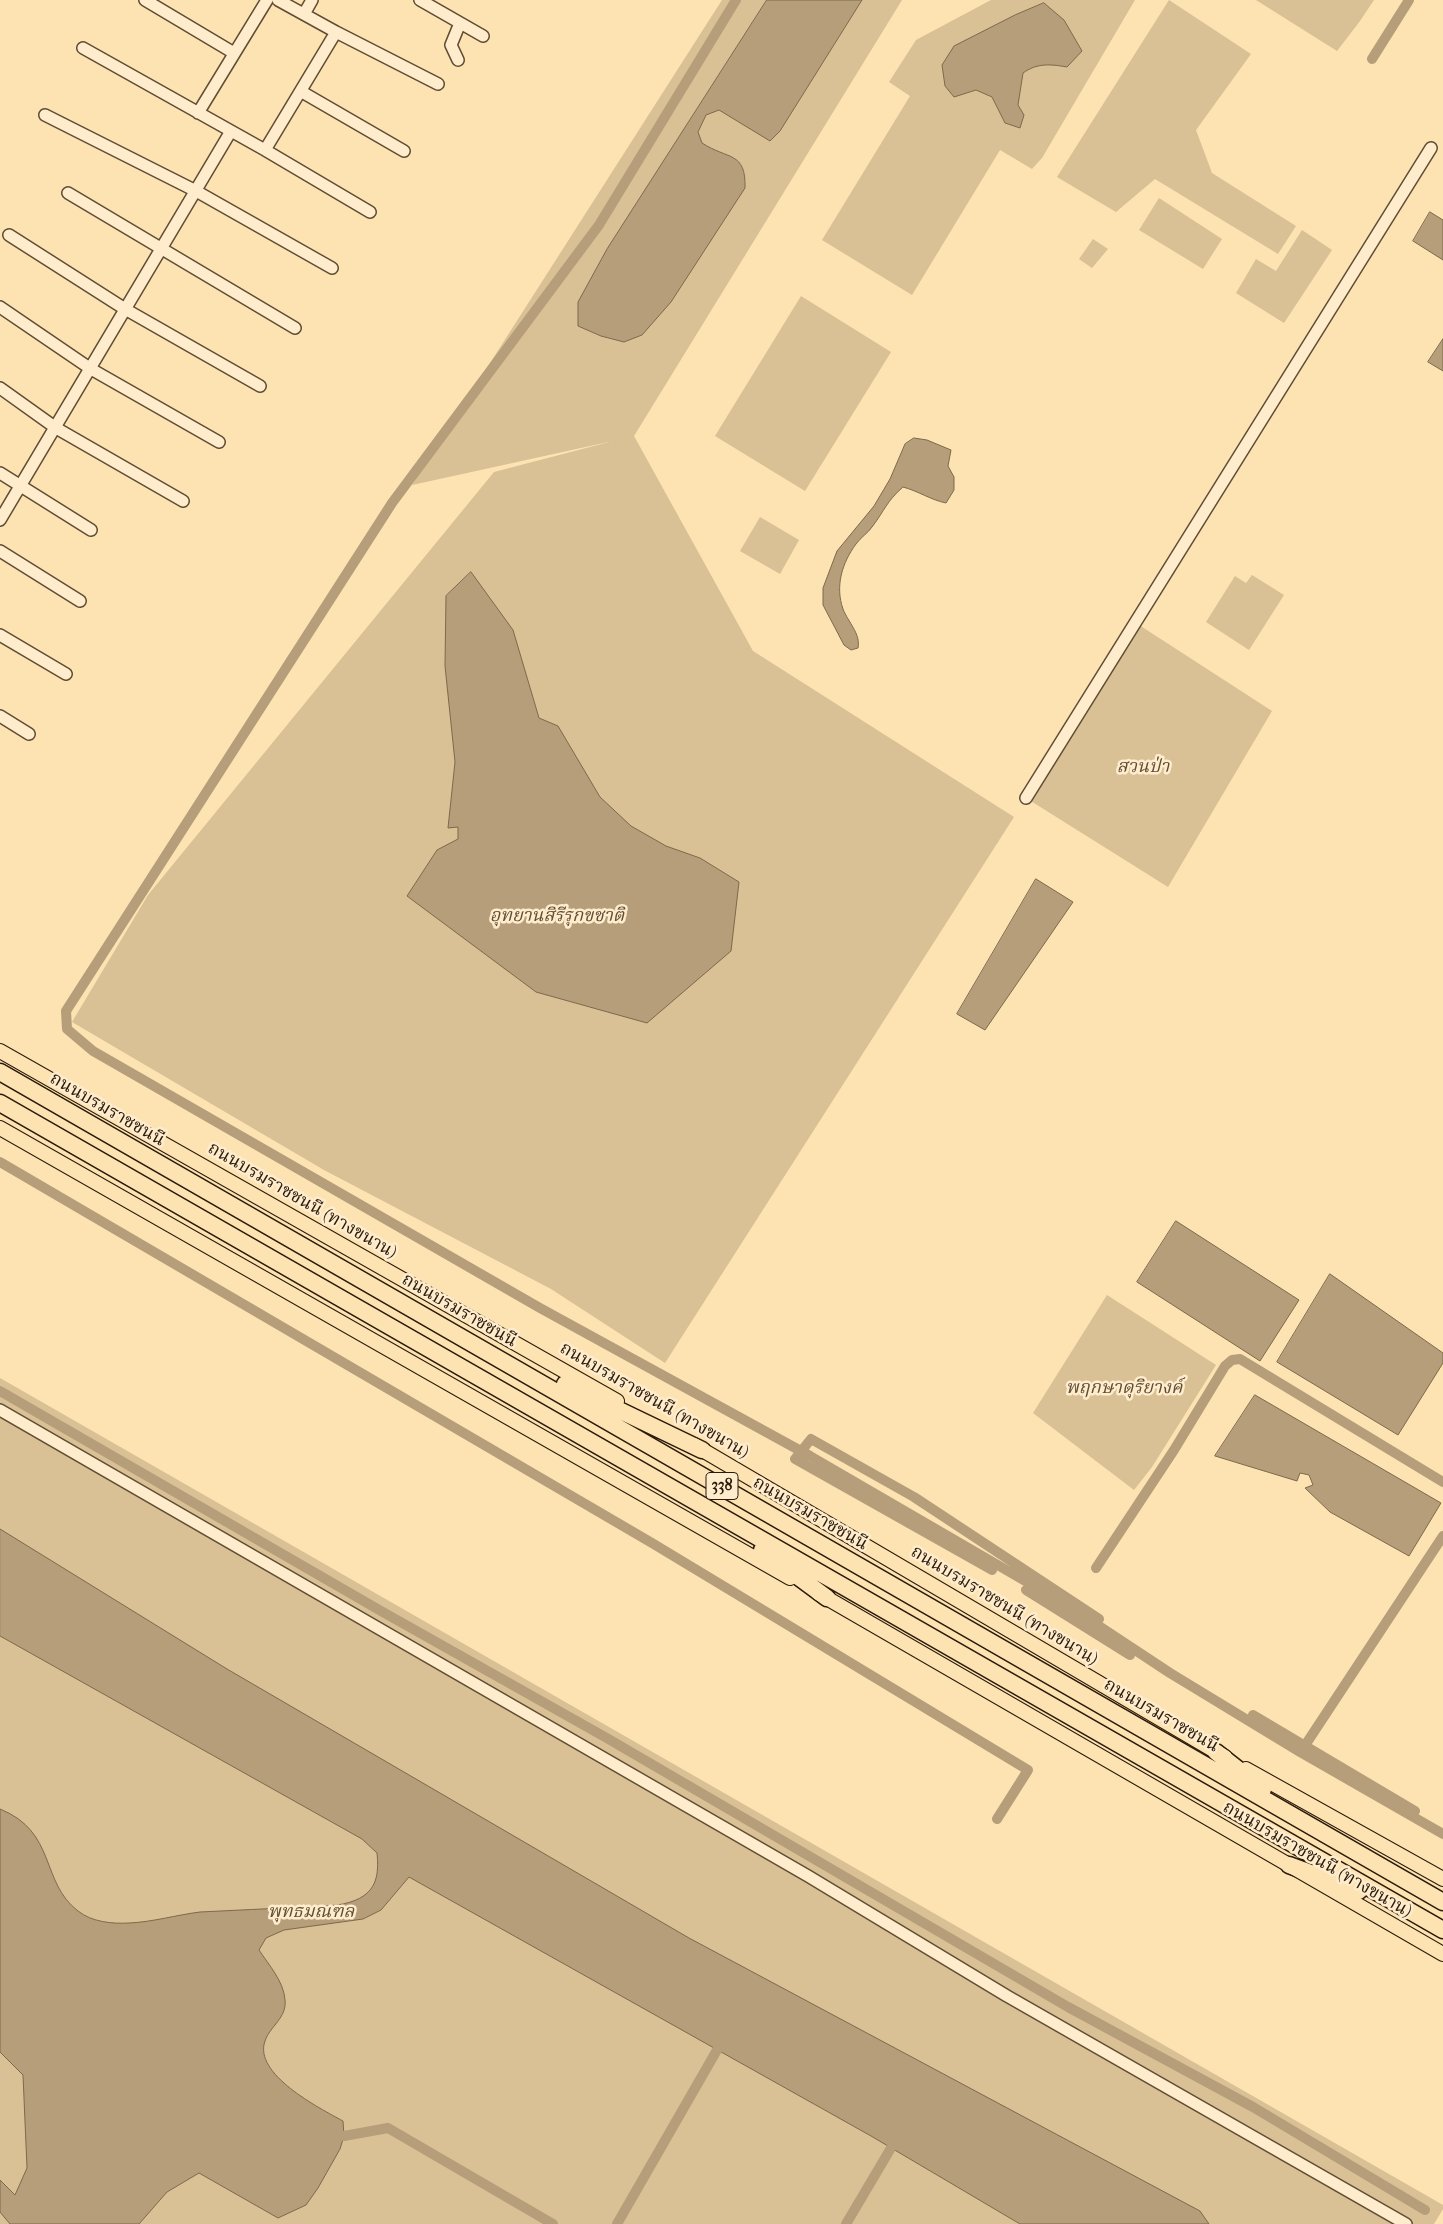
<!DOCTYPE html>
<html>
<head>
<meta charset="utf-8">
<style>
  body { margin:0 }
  canvas { display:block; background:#fde2b2 }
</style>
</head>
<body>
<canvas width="1443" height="2224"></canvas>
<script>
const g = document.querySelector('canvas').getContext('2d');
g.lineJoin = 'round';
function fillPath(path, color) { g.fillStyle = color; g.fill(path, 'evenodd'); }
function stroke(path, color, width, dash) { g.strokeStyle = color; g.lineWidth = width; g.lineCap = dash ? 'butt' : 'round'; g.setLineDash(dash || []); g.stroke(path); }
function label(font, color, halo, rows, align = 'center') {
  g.font = font + ' "IM FELL French Canon","Noto Serif Thai",serif'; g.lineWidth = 5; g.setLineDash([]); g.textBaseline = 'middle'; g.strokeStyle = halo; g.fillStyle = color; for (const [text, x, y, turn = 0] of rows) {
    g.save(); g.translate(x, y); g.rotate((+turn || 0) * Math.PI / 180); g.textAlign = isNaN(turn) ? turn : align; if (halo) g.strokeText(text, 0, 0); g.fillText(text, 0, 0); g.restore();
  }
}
fillPath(new Path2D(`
  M722,0H902L634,436L753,651L1014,817L665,1363L551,1289L324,1170L72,1022L148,895L494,472L613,441L412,485Z
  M991,0H1135L1042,158L1032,169L1000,150L912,295L822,240L910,96L889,82L916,40Z
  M1169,0L1251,54L1196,130L1212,173L1296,226L1278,254L1155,179L1116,212L1057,177Z
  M1256,0H1374L1360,21L1337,51Z
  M1159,198L1222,239L1203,269L1139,230Z
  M1302,230L1332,250L1284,323L1236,293L1256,259L1276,271Z
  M1093,239L1108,249L1092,268L1079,259Z
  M801,296L891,352L805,491L715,436Z
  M760,517L799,540L780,574L740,551Z
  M1252,575L1284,595L1249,650L1206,622L1235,576L1246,583Z
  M1136,623L1272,711L1168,887L1026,798Z
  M1107,1295L1216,1365L1152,1467L1134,1490L1033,1413Z
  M0,1378L1443,2205V2209L1434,2224H0Z`), '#d9c095');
const water = new Path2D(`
  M767,0H862L780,131L770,141L719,110L706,115L698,132L702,143C728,160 746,151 745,188L671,302L642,335L624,342L601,336L578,326V302L607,249Z
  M1044,3L1064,20L1082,51L1067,67C1050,64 1037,63 1023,73L1018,105L1024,115L1020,128L1005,123L992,97L976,90L954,97L945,86L942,65L954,46L1015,15Z
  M1430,212L1443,220V260L1413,241Z
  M1443,339V371L1428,362Z
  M914,438L927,440L951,450L948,466L954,477V490L946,503C931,500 918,491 903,487C886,502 885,510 872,527C868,533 861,537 856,544C842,563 835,586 843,609C848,622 861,634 858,648L851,650L844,645L823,605V588L837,551L874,506L890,479L905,444Z
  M471,572L513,630L539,718L558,726L600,797L631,826L666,846L700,858L739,882L731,951L647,1023L536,992L407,896L437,850L458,839V827L448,828L455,762L445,666L446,596Z
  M1036,879L1073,902L985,1030L957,1014Z
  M1176,1221L1299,1300L1260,1361L1137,1282Z
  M1330,1274L1443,1353V1363L1398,1435L1277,1362Z
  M1255,1395L1441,1503L1409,1556L1330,1512L1305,1488L1313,1485L1309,1475L1300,1473L1297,1481L1215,1456Z
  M0,1529L227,1669L689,1938L1200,2211L1209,2224H1020L871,2136L409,1877L381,1910L363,1919L284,1930L266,1938L259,1950C269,1965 284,1982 285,2000C287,2018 270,2026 265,2041C253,2074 319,2108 343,2121L344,2136L340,2149L318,2188L306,2205L278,2218L199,2173L167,2192L139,2224H10L0,2212V2180L15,2195L27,2168L23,2075L0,2052V1809C57,1832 40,1882 78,1911C92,1922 112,1924 129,1923C153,1922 176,1915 200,1912C234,1910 269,1909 303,1907C320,1906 340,1907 356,1900C377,1891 379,1874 377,1853L362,1839L0,1636Z`);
fillPath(water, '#b59e79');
stroke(water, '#7d6a4d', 1);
stroke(new Path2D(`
  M736,0L599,225L392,503L66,1011L67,1029L93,1051L540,1308L810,1456L1070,1607L1170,1673L1300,1752L1443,1834
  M1372,59L1409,0
  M0,1162L652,1543L1028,1770L997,1819
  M0,1391L381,1611L605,1737L1068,2007L1253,2107L1425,2210
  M1096,1568L1174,1450L1225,1366L1232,1360L1240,1359L1443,1482
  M992,1570L795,1459L811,1439L914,1497L1099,1619
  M1026,1590L1130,1655
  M1253,1715L1415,1811
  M1302,1750L1443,1536
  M344,2136L388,2128L553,2224
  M617,2224L717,2050
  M846,2224L891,2148`), '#b59e79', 10);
const minor = new Path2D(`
  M145,0L234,53
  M278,0L336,32L438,84
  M420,0L483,36
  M304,14L312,0
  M83,48L265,150L370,212
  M458,60L451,45L460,23
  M302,92L404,151
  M198,113L267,0
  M45,115L196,191L332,268
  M265,150L336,32
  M68,193L295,328
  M9,235L125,309L260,386
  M0,307L91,369L219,442
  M0,388L56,428L183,501
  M0,473L91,530
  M0,520L231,131
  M0,551L80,601
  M0,635L66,674
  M0,716L29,734
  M1026,798L1431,148
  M0,1410L808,1876L1007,1996L1406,2224`);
const major = new Path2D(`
  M0,1051L617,1401
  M0,1128L790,1578
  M694,1445L1225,1757
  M818,1593L1443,1954
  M1246,1769L1443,1879`);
const highway = new Path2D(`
  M0,1072L1443,1902
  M0,1103L1443,1930
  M565,1384L702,1450
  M762,1550L827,1598
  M1216,1752L1263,1789
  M1289,1865L1359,1891`);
stroke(minor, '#5f4d34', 14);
stroke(major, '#2a1b0a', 16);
stroke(highway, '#2a1b0a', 19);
stroke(minor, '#feeccd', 11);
stroke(major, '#fde2b2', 14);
stroke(highway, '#fde2b2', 16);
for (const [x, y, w] of [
  [722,1486,32]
]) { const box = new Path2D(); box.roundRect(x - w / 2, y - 13.5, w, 27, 4); g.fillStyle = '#feeccd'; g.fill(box); stroke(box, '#2a1b0a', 1); }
label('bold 16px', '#2a1b0a', null, [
  ["338",722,1486]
]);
label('italic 18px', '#5f4d34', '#feeccd', [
  ["สวนป่า",1143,768],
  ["อุทยานสิรีรุกขชาติ",557,917],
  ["พฤกษาดุริยางค์",1124,1389],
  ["พุทธมณฑล",311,1913]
]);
label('18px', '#2a1b0a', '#feeccd', [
  ["ถนนบรมราชชนนี",107,1110,30],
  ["ถนนบรมราชชนนี (ทางขนาน)",302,1201,30],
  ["ถนนบรมราชชนนี",459,1311,30],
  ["ถนนบรมราชชนนี (ทางขนาน)",654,1401,30],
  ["ถนนบรมราชชนนี",810,1514,30],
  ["ถนนบรมราชชนนี (ทางขนาน)",1004,1606,31],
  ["ถนนบรมราชชนนี",1161,1716,30],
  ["ถนนบรมราชชนนี (ทางขนาน)",1317,1860,30]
]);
</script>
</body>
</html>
